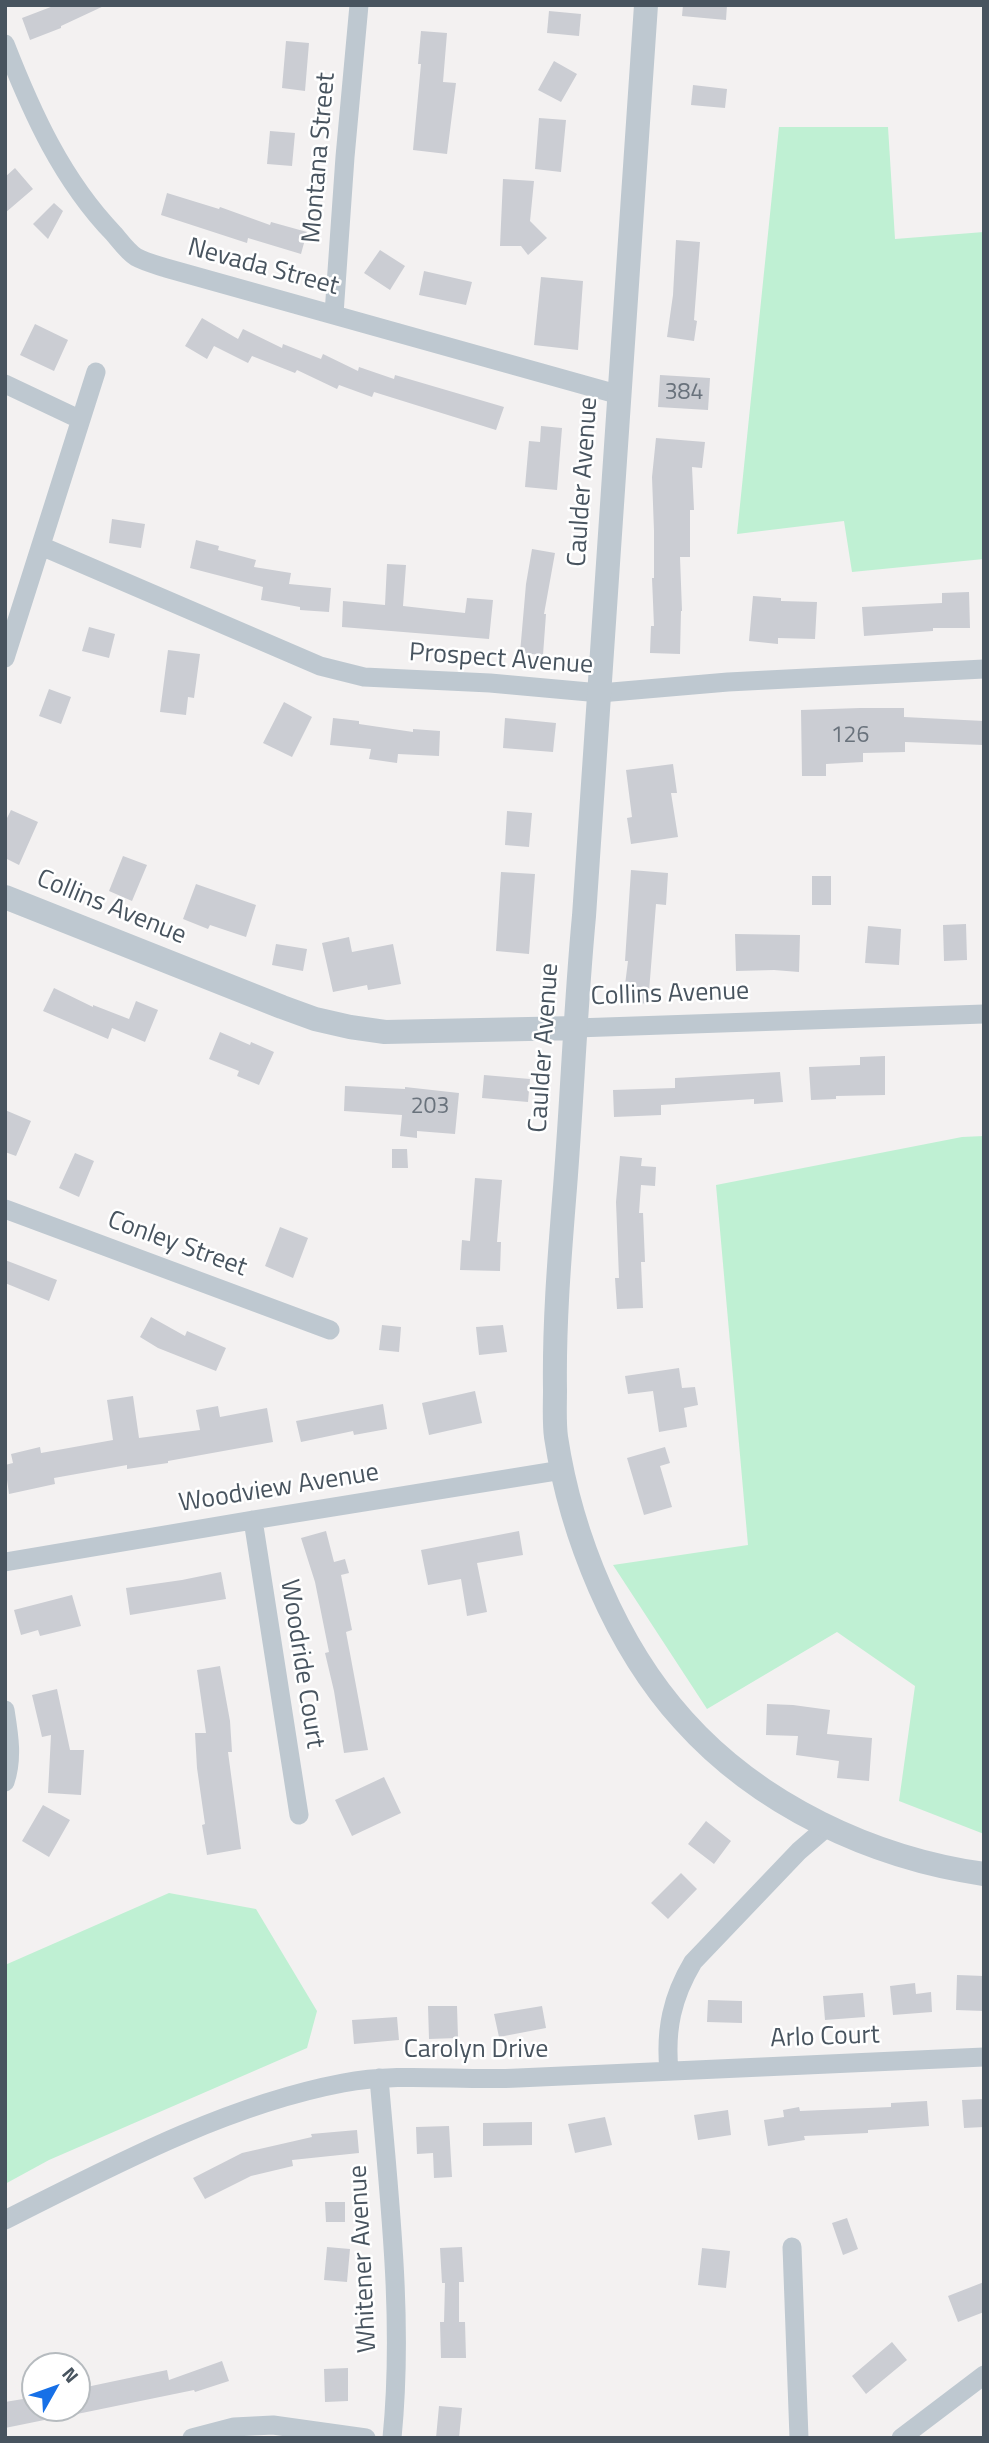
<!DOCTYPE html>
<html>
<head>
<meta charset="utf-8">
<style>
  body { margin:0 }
  #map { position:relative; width:989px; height:2443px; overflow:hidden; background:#f3f1f1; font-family:"Titillium Web",sans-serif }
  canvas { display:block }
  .frame { position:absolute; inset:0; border:7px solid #48545f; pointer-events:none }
  .north { position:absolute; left:21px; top:2352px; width:70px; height:70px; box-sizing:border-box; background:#fff; border:2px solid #b6bbbf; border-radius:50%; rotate:50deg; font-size:19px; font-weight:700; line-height:28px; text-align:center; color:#48545f }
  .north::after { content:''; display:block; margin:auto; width:24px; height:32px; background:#1770e7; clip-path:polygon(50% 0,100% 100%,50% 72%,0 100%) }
</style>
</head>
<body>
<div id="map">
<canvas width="989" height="2443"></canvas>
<div class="frame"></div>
<div class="north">N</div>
</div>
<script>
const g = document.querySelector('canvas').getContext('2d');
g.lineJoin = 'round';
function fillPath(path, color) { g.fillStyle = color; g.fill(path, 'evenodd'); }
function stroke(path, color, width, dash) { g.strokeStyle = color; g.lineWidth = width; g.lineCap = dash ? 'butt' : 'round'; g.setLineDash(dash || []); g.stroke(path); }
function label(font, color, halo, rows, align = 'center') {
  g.font = font + ' "Titillium Web",sans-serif'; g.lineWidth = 5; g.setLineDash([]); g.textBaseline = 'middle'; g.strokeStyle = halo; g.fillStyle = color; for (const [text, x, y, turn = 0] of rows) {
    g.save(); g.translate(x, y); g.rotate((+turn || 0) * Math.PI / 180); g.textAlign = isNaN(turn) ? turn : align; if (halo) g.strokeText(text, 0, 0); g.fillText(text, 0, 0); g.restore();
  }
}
fillPath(new Path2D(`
  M779,127H888L895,239L984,232V559L852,572L844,521L737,534Z
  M984,1136V1834L899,1801L915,1686L837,1632L707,1709L613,1565L748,1545L716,1185L962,1137Z
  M169,1893L256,1909L317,2011L307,2048L49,2160L5,2184V1965Z`), '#bff0d3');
fillPath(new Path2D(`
  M56,5H106L61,26V28L30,40L22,18Z
  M683,5H727L726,20L682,16Z
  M549,11L581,14L579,36L547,33Z
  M421,31L447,33L443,82L456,83L447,154L413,150L421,64H418Z
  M286,41L309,43L305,91L282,88Z
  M554,61L577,74L561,102L538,90Z
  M693,85L727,89L725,108L691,105Z
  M539,118L566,120L561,172L535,169Z
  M270,131L295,133L292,166L267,164Z
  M15,168L33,189L5,213V177Z
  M503,179L534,181L530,221L547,238L528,255L521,246H500Z
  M167,193L219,209L220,207L270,225L271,222L307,232L301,254L248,238L247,243L161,215Z
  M54,203L63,211L48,239L33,224Z
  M676,240L700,242L694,320L697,321L694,341L667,337L673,295Z
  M380,250L405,266L390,290L364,273Z
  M424,271L472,282L466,305L419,295Z
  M541,277L583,281L578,350L534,345Z
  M202,318L238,339L243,329L282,348L283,344L321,359L323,354L358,371L359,367L394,379L395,375L504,407L496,430L374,392L372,397L339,385L337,389L297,370L295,373L252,356L248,363L214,346L207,359L185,346Z
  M35,324L68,340L54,371L20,355Z
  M660,375L710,378L708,410L658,407Z
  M541,426L562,428L557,490L525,487L529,441L540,442Z
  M656,438L705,442L702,468L692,467L694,510H690V557H680L682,611H681L680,654L650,653L651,626H654L652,578H654V531L652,477Z
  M112,519L145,524L141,548L109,543Z
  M196,540L219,546L218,550L256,560L254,567L291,573L289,584L331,588L329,612L300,610V607L261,600L263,587L190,568Z
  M532,549L555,553L544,614H546L543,655L520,653L526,584Z
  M387,564L406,565L403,606L465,613L467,598L493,600L489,639L342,627L343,601L385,605Z
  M969,592L970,628H933V631L864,636L862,607L942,603V593Z
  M753,596L781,598V601L817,602L815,639L778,638V644L749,641Z
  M89,627L115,634L109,658L82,651Z
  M168,650L200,654L194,698L188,697L186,715L160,712Z
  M49,689L71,697L61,724L39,716Z
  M284,702L312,717L292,757L263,743Z
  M860,708H904V717L984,721V745L905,742V752L863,753V762L826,764V776H802L801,710Z
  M333,718L359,721V724L413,732V729L440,731L439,756L398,754L397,763L369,759L371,749L330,745Z
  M505,718L556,723L553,752L503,748Z
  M673,764L677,793H671L678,837L631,844L627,818L632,817L626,770Z
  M11,810L38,822L19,865L5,858V822Z
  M507,811L532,813L529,847L505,845Z
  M123,856L147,865L132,901L109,891Z
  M631,870L668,873L666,905L656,904L648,1004L623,1001L628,961H625Z
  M501,872L535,874L529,954L496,951Z
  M812,876H831V905H812Z
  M196,884L256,905L246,937L210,925L208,929L183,919Z
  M966,924L967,960L944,961L943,925Z
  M868,926L901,929L899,965L865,963Z
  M735,934L800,935L799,972L774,970L736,971Z
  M349,937L352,952L393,944L401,984L368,990L367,985L333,992L322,943Z
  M276,944L307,949L303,971L272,965Z
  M54,988L93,1007V1005L129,1019L136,1001L158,1010L145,1042L112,1028L108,1039L43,1011Z
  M220,1032L250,1045L251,1042L274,1052L259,1085L237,1076L239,1071L209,1059Z
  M885,1056V1095L836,1096V1099L811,1100L809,1067L860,1065V1057Z
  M780,1072L783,1102L754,1104V1099L661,1105V1115L614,1117L613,1090L675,1088V1078Z
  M484,1075L530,1079L528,1102L482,1098Z
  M345,1086L405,1089V1087L459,1093L455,1134L417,1131V1138L400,1136L402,1115L344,1111Z
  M5,1110L31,1121L16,1156L5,1152Z
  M392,1149H407L408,1168H392Z
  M75,1153L94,1161L79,1197L59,1188Z
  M620,1156L642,1158L641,1166L656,1167L655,1186L641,1185L639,1213H643L645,1262H641L643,1308L617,1309L615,1278H619L616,1202Z
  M475,1178L502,1180L497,1242H501L500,1271L460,1270L462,1240L470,1241Z
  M280,1227L308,1238L293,1278L265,1266Z
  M5,1260L57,1280L49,1301L5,1283Z
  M151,1317L185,1336L187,1331L226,1348L216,1371L158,1348L140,1337Z
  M382,1325L401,1327L399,1352L379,1350Z
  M503,1325L507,1352L479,1355L476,1327Z
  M679,1368L682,1388L695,1387L698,1405L684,1408L687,1427L659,1432L653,1391L628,1394L625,1376Z
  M475,1391L482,1423L429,1435L422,1403Z
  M133,1396L139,1438L200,1430L196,1410L218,1406L220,1417L267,1408L273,1442L168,1461V1463L127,1469V1465L54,1478L55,1484L9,1494L5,1465L13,1463L11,1454L40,1447L41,1453L113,1440L107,1400Z
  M383,1404L387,1429L354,1435L353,1431L301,1442L296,1421Z
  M665,1447L670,1463L660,1466L672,1507L644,1515L627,1458Z
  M326,1531L334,1562L345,1559L349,1573L341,1575L352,1630L346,1632L368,1750L344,1753L334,1691L325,1653L329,1652L315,1582L301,1538Z
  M519,1531L523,1555L477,1563L487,1612L467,1616L461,1579L428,1585L421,1550Z
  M221,1572L226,1599L130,1615L126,1588L182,1580Z
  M72,1595L81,1626L40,1636L38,1630L21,1635L14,1610Z
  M220,1666L230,1721L232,1752H228L241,1849L207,1855L202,1825L205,1824L197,1768L195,1733H206L197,1670Z
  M57,1689L70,1750H84L81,1795L48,1793L51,1735L42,1737L32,1695Z
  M767,1704L793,1705L830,1710L827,1734L872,1738L869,1781L837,1778L839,1761L796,1755L798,1736L766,1735Z
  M384,1777L401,1813L352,1836L335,1800Z
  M43,1805L70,1820L49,1857L22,1841Z
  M706,1821L731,1841L714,1864L688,1844Z
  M681,1873L697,1889L668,1919L651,1903Z
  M957,1975L984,1976V2011L956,2010Z
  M915,1983L916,1994L931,1992L932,2012L893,2015L890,1986Z
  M863,1993L865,2017L825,2020L823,1996Z
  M708,2000L742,2001V2023L707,2022Z
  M428,2006H457L458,2038L429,2039Z
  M542,2006L546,2028L499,2037L494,2014Z
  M397,2017L399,2040L354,2044L352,2020Z
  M984,2099V2127L964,2128L962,2100Z
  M927,2101L929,2126L868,2130V2133L804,2136L805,2140L768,2146L764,2120L784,2117L783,2110L799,2107L800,2111L891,2107V2103Z
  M728,2110L731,2135L698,2140L694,2115Z
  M605,2117L612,2145L575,2153L568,2124Z
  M532,2122V2145L483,2146V2123Z
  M449,2126L452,2177L434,2178L433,2153L417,2154L416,2127Z
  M357,2130L359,2153L292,2160L293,2166L251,2176L205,2199L193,2178L242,2153L312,2137L311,2134Z
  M325,2202H345V2222H326Z
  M847,2218L858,2249L843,2255L832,2223Z
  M327,2247L350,2249L347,2282L324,2280Z
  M462,2247L464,2282H459V2322H465L466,2358H441L440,2322H444L445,2283H442L440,2248Z
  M702,2248L730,2251L726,2288L698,2285Z
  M984,2282V2312L958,2322L948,2296Z
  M892,2342L907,2360L866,2394L852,2376Z
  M222,2361L229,2381L195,2392L194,2390L77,2414V2389L167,2370L169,2380Z
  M348,2368V2401L325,2402L324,2369Z
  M35,2397V2408H68L69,2415L5,2428V2402Z
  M439,2406L462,2408L459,2438H436Z`), '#cbcdd3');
stroke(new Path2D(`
  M5,44C32,113 62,180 114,234C120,241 128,252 136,257C145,262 157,265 166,268L620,395
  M334,314L345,157L359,5
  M5,384L79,419
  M41,546L320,666L364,677L490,683L600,693L728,682L984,669
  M5,658L96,372
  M576,1028L984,1014
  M5,1209L330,1330
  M253,1520L299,1815
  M5,1562L253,1520L562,1470
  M5,1710C9,1735 13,1758 5,1782
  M669,2071C665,2030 672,1997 693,1962L799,1851L828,1826
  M379,2078C389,2197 404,2318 392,2438
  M5,2220C110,2167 226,2105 343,2083C401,2072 459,2081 518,2078C673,2071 828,2064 984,2057
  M792,2247L799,2438
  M192,2438L234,2427L273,2425L366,2438
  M901,2438L984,2375`), '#bec8d0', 19);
stroke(new Path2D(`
  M646,5L584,916C575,1011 572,1105 564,1200C559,1263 554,1326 555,1390C555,1405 554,1422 556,1437C571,1536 616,1646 683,1720C759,1805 872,1858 984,1874
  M5,897L282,1007L315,1019L350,1027L385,1032L576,1028`), '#bec8d0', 24);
label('23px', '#69727c', null, [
  ["384",684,393],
  ["126",850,736],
  ["203",430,1107]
]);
label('26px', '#48545f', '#fff', [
  ["Montana Street",320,158,-85],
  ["Nevada Street",263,268,15],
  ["Caulder Avenue",584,482,-86],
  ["Prospect Avenue",501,660,4],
  ["Collins Avenue",111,908,22],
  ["Collins Avenue",670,995,-2],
  ["Caulder Avenue",545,1048,-86],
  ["Conley Street",177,1245,20],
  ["Woodview Avenue",279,1489,-9],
  ["Woodride Court",301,1664,81],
  ["Arlo Court",825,2038,-2],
  ["Carolyn Drive",476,2051],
  ["Whitener Avenue",364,2259,-93]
]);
</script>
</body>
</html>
